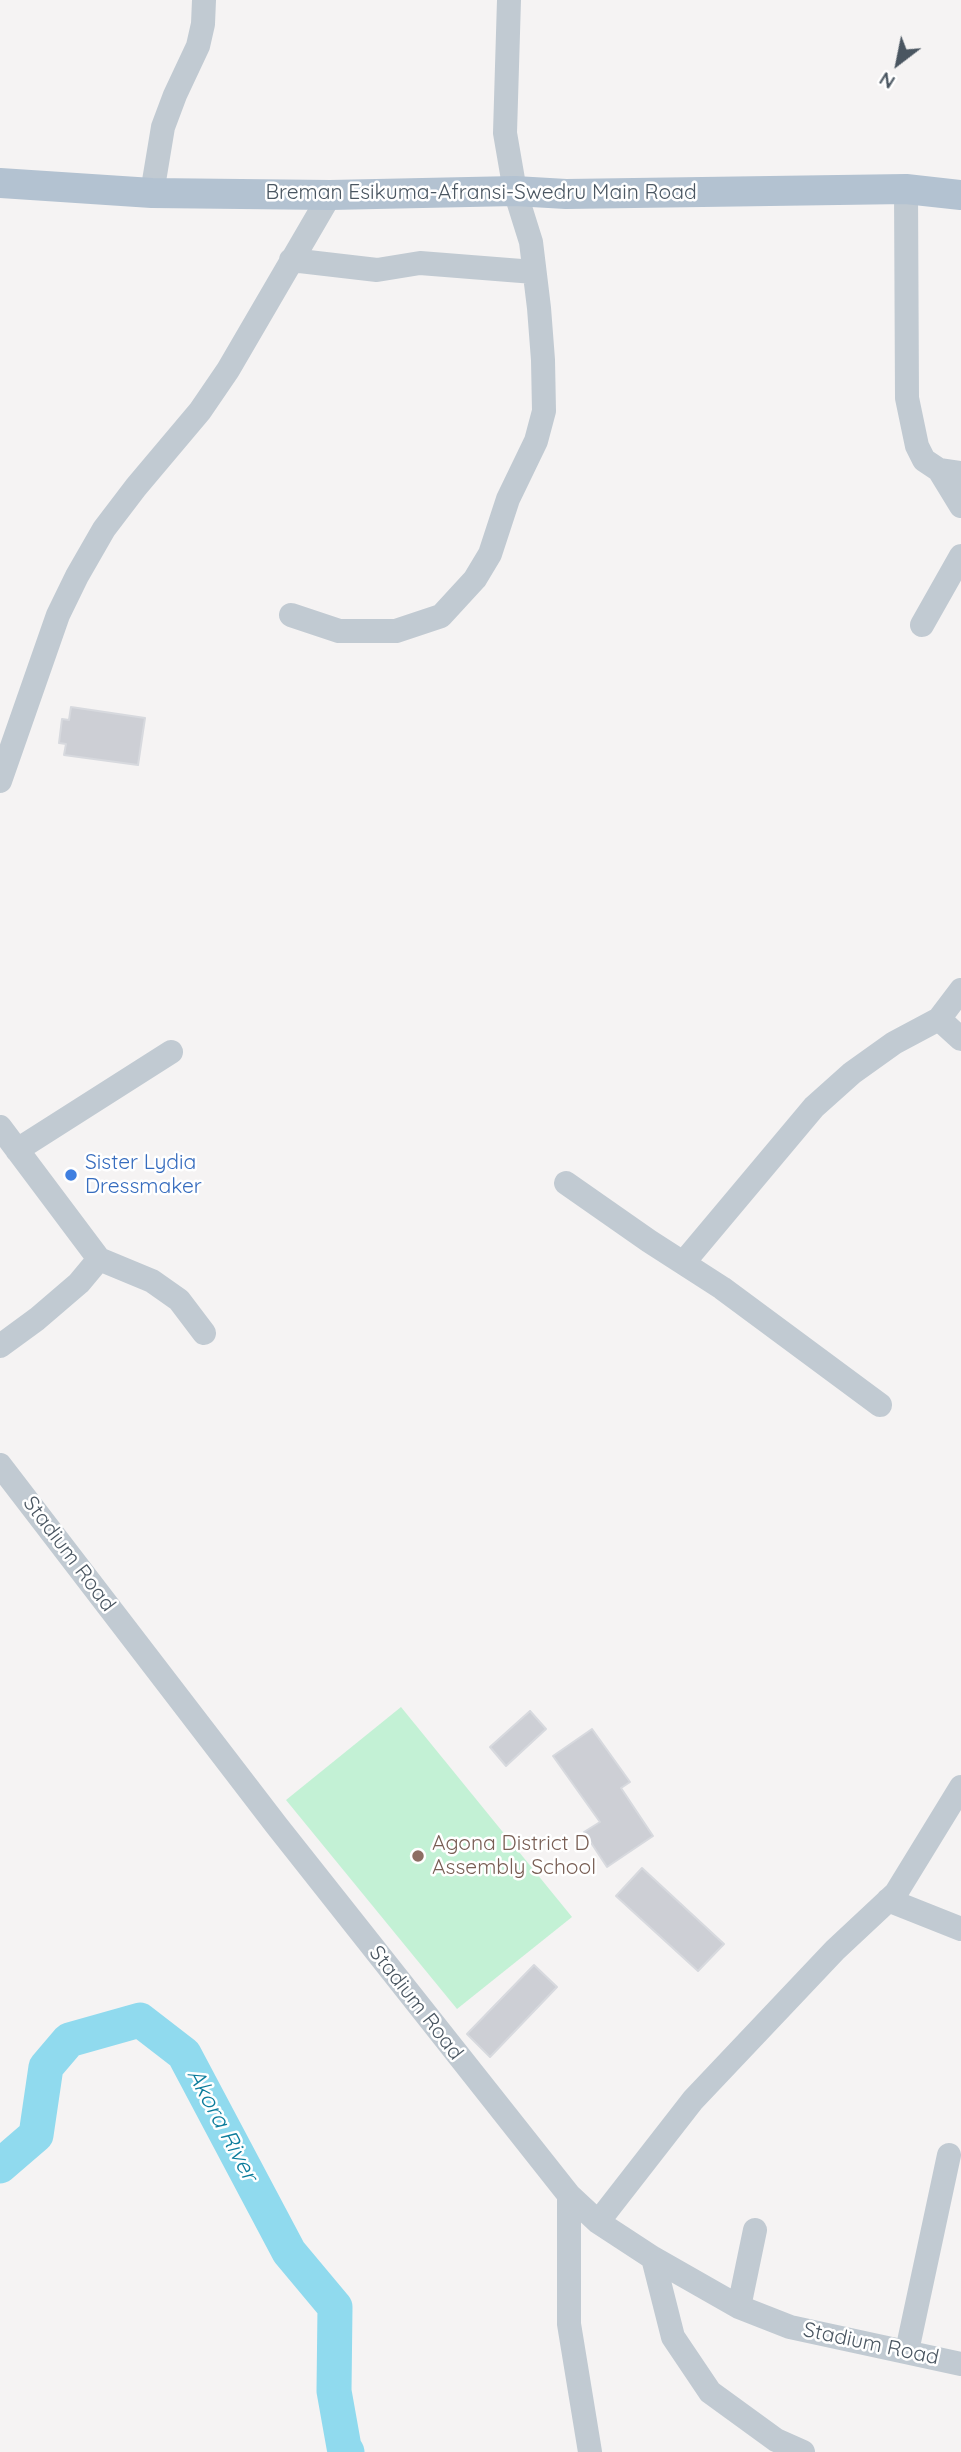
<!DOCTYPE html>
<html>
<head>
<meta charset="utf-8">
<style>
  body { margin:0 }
  #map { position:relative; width:961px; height:2452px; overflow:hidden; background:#f5f3f3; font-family:Quicksand,sans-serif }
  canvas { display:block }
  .north { position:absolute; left:863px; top:28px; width:70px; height:70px; -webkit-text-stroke:5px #fff; paint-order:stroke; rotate:212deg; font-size:19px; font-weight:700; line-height:28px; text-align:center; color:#4a5661 }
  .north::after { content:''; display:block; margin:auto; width:24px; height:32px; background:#4a5661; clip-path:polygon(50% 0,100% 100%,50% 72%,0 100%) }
</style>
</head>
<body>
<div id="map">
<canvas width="961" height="2452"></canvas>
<div class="north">N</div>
</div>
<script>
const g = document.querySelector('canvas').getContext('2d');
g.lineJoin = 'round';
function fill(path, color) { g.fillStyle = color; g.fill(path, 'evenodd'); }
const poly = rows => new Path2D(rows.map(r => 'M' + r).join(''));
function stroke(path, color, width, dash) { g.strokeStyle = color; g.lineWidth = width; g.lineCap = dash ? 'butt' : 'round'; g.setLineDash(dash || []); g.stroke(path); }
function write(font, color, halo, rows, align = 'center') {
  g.font = font + ' Quicksand,sans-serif'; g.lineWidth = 5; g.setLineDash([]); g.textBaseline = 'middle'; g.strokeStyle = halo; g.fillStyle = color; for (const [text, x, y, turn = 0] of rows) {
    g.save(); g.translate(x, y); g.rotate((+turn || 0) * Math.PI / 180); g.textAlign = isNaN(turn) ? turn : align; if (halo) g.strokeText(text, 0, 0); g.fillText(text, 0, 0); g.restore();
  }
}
const green = poly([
  [401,1707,572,1917,457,2009,286,1800]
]);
const river = poly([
  [0,2166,36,2135,46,2067,69,2040,140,2020,184,2054,289,2252,335,2307,334,2391,344,2447,347,2452]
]);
const building = poly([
  [71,707,145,718,138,765,64,755,66,744,59,743,62,719,69,720,71,707],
  [530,1711,546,1729,506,1766,490,1747,530,1711],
  [592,1729,630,1782,621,1788,653,1836,607,1867,584,1832,600,1822,553,1756,592,1729],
  [642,1868,724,1944,698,1971,616,1896,642,1868],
  [534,1965,557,1987,490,2057,467,2034,534,1965]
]);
const minor = poly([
  [906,189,907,398,917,446,924,460,939,470,961,473],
  [152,193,163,127,175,95,198,46,203,24,204,0],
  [291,260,377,270,420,263,534,272],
  [939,470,961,506],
  [291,615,339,631,396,631,441,616,475,579,490,554,508,499,536,441,544,411,543,360,539,308,531,242,515,191,505,133,509,0],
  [922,625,961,556],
  [0,781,58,615,77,576,104,529,136,487,200,411,228,370,330,195],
  [939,1019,961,1039],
  [0,1127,99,1259,79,1283,37,1319,0,1346],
  [17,1150,171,1052],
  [566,1183,649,1241,722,1288,880,1405],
  [99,1259,152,1281,179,1300,204,1333],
  [684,1262,814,1107,852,1073,894,1043,939,1019,961,990],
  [0,1465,277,1826,569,2195,598,2222,653,2258,739,2307,790,2327,961,2364],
  [888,1900,961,1929],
  [569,2195,569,2324,590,2452],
  [598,2222,693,2100,835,1950,896,1893,961,1787],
  [653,2258,673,2337,710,2392,776,2440,803,2452],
  [739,2307,755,2230],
  [907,2351,949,2155]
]);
const major = poly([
  [0,183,152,193,330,195,515,191,566,194,906,189,961,195]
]);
const markers = [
  [71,1175,7,"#3f7fe0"],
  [418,1856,7,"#8d6e63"]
];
const streetNames = [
  ["Breman Esikuma-Afransi-Swedru Main Road",481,193],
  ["Stadium Road",69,1554,53],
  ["Stadium Road",416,2003,52],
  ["Stadium Road",871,2344,12]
];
const shopNames = [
  ["Sister Lydia",85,1163],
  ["Dressmaker",85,1187]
];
const educationNames = [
  ["Agona District D",432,1844],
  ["Assembly School",432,1868]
];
const waterNames = [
  ["Akora River",222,2125,62]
];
fill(green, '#c3f1d5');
stroke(river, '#90daee', 35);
fill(building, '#cdcfd5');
stroke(building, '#d7d9de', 2);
stroke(minor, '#c1cad2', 24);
stroke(major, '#b3c2d1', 30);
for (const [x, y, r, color] of markers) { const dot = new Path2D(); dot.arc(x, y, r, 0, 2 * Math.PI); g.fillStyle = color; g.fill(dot); stroke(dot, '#fff', 2.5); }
write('21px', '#4a5661', '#fff', streetNames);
write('21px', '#366cbe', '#fff', shopNames, 'left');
write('21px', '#785e54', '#fff', educationNames, 'left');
write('italic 23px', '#0c7c9b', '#fff', waterNames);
</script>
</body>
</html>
